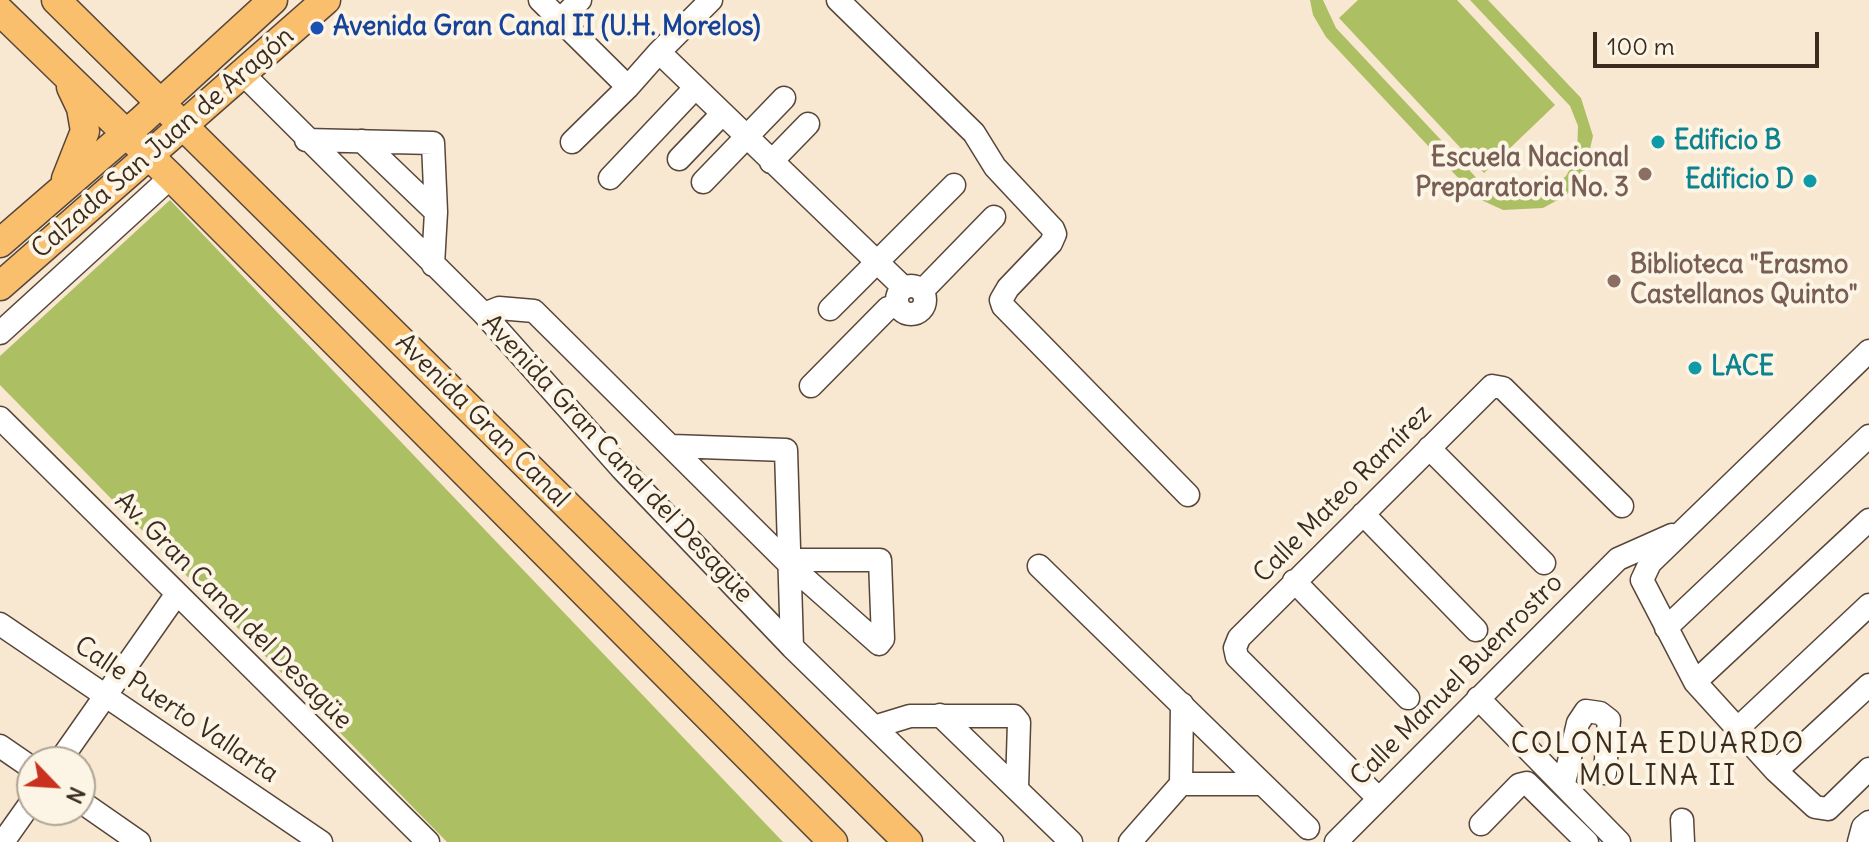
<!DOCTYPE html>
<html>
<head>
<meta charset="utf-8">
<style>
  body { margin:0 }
  #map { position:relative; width:1869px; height:842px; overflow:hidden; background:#f8e8d1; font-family:Delius,sans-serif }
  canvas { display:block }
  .north { position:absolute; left:16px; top:746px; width:80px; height:80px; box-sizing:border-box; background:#fcf5e5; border:2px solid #afa495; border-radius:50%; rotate:115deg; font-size:22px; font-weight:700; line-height:32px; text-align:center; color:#3b2a1e }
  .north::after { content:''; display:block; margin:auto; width:28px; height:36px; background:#c8321e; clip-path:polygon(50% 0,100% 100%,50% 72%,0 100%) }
  .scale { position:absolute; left:1593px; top:32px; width:226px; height:36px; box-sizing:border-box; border:4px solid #3b2a1e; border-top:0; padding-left:10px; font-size:24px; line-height:28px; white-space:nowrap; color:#3b2a1e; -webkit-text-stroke:6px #fcf5e5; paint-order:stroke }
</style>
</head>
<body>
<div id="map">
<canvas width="1869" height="842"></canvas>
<div class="north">N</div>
<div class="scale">100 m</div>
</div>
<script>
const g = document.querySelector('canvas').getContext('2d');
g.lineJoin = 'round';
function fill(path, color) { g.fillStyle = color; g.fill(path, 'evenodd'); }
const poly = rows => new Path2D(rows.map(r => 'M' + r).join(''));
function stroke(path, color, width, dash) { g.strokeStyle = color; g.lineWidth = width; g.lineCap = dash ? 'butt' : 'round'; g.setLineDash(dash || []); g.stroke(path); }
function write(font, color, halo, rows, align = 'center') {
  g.font = font + ' Delius,sans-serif'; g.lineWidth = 8; g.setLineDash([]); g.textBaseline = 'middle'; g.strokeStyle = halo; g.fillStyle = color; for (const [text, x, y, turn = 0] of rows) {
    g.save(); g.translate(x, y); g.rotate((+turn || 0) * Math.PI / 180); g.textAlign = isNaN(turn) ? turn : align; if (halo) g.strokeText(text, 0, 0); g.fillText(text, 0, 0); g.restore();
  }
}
const green = poly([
  [1310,0,1323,0,1336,28,1486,188,1506,197,1528,198,1549,191,1566,176,1577,157,1578,126,1570,106,1470,0,1488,0,1581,98,1593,136,1584,174,1567,195,1543,208,1503,210,1477,198,1326,37,1313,15],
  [1358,0,1457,0,1555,105,1484,173,1339,18],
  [170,200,783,842,447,842,0,385,0,356]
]);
const minor = poly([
  [540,0,628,87,659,52,904,288],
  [838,0,974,133,995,167,1053,229,1055,234,1051,243,1008,288,1001,300,1003,306,1188,495],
  [560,20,580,0],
  [659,52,711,0],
  [243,74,484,314,622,469,792,647,992,842],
  [306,140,433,143,436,212,433,265],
  [362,141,436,212],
  [572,142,628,87],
  [679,159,722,114],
  [771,162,808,124],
  [610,178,695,88],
  [703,182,784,98],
  '897 300a14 14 0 1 1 28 0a14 14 0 1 1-28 0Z',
  [922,291,994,217],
  [830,309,954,185],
  [484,314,499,308,534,311,792,567,879,644,883,639,880,560,792,560],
  [0,333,171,177],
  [1869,351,1650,563,1642,580,1695,682,1776,771,1815,807,1828,809,1869,769],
  [811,386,888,308,898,306],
  [0,418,428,842],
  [672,446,786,450,792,647],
  [1429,448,1544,563],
  [1363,514,1476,630],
  [1039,566,1308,828],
  [1294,581,1408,698],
  [0,624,321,842],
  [1666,628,1869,436],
  [1695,682,1869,520],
  [1478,698,1619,842],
  [940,715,1071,842],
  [874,727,910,716,1014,716,1019,722,1017,788],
  [1737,729,1869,605],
  [0,746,32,768],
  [59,762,176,595],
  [1776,771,1869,685],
  [1564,783,1578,723,1586,711,1600,713,1609,720,1605,773],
  [1181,784,1182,704],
  [1378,798,1237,657,1235,648,1239,638,1492,386,1503,388,1622,506],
  [80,801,139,842],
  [1682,820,1683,842],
  [1481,824,1519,785,1527,783,1587,842],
  [3,842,32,801],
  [1130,842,1181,784,1262,784],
  [1336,842,1618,559,1672,535],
  [1859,842,1863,827,1869,822]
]);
const major = poly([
  [56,0,908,842],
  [0,11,171,177,833,842],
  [66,179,85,131,81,108,71,87],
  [0,243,142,120,273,0],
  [0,286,326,0]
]);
const markers = [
  [317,28,8,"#1a4fb4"],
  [1658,142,8,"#0f9aa8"],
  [1645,174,8,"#8d6e63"],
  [1810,181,8,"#0f9aa8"],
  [1614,281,8,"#8d6e63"],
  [1695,368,8,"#0f9aa8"]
];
const transitNames = [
  ["Avenida Gran Canal II (U.H. Morelos)",333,28]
];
const cultureNames = [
  ["Edificio B",1674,142],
  ["Edificio D",1794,181,"right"],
  ["LACE",1711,368]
];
const streetNames = [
  ["Calzada San Juan de Aragón",163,143,-41],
  ["Avenida Gran Canal",482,421,45],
  ["Avenida Gran Canal del Desagüe",617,459,47],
  ["Calle Mateo Ramírez",1343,494,-45],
  ["Av. Gran Canal del Desagüe",233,611,45],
  ["Calle Manuel Buenrostro",1457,680,-45],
  ["Calle Puerto Vallarta",176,710,34]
];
const educationNames = [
  ["Escuela Nacional",1629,159],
  ["Preparatoria No. 3",1629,189],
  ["Biblioteca \"Erasmo",1630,266,"left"],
  ["Castellanos Quinto\"",1630,296,"left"]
];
const neighbourhoodNames = [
  ["COLONIA EDUARDO",1658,745],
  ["MOLINA II",1658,777]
];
fill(green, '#adbf63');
stroke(minor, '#574639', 25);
stroke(major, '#574639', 31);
stroke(minor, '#fff', 22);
stroke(major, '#f9bf6d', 28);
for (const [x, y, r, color] of markers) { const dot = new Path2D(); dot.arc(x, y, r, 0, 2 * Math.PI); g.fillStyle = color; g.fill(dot); stroke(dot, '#fcf5e5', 3); }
write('bold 26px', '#164399', '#fcf5e5', transitNames, 'left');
write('bold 26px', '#0d838f', '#fcf5e5', cultureNames, 'left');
write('26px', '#3b2a1e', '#fcf5e5', streetNames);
write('bold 26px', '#785e54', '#fcf5e5', educationNames, 'right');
g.letterSpacing = '2px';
write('28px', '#3b2a1e', '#fcf5e5', neighbourhoodNames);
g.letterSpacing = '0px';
</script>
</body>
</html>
